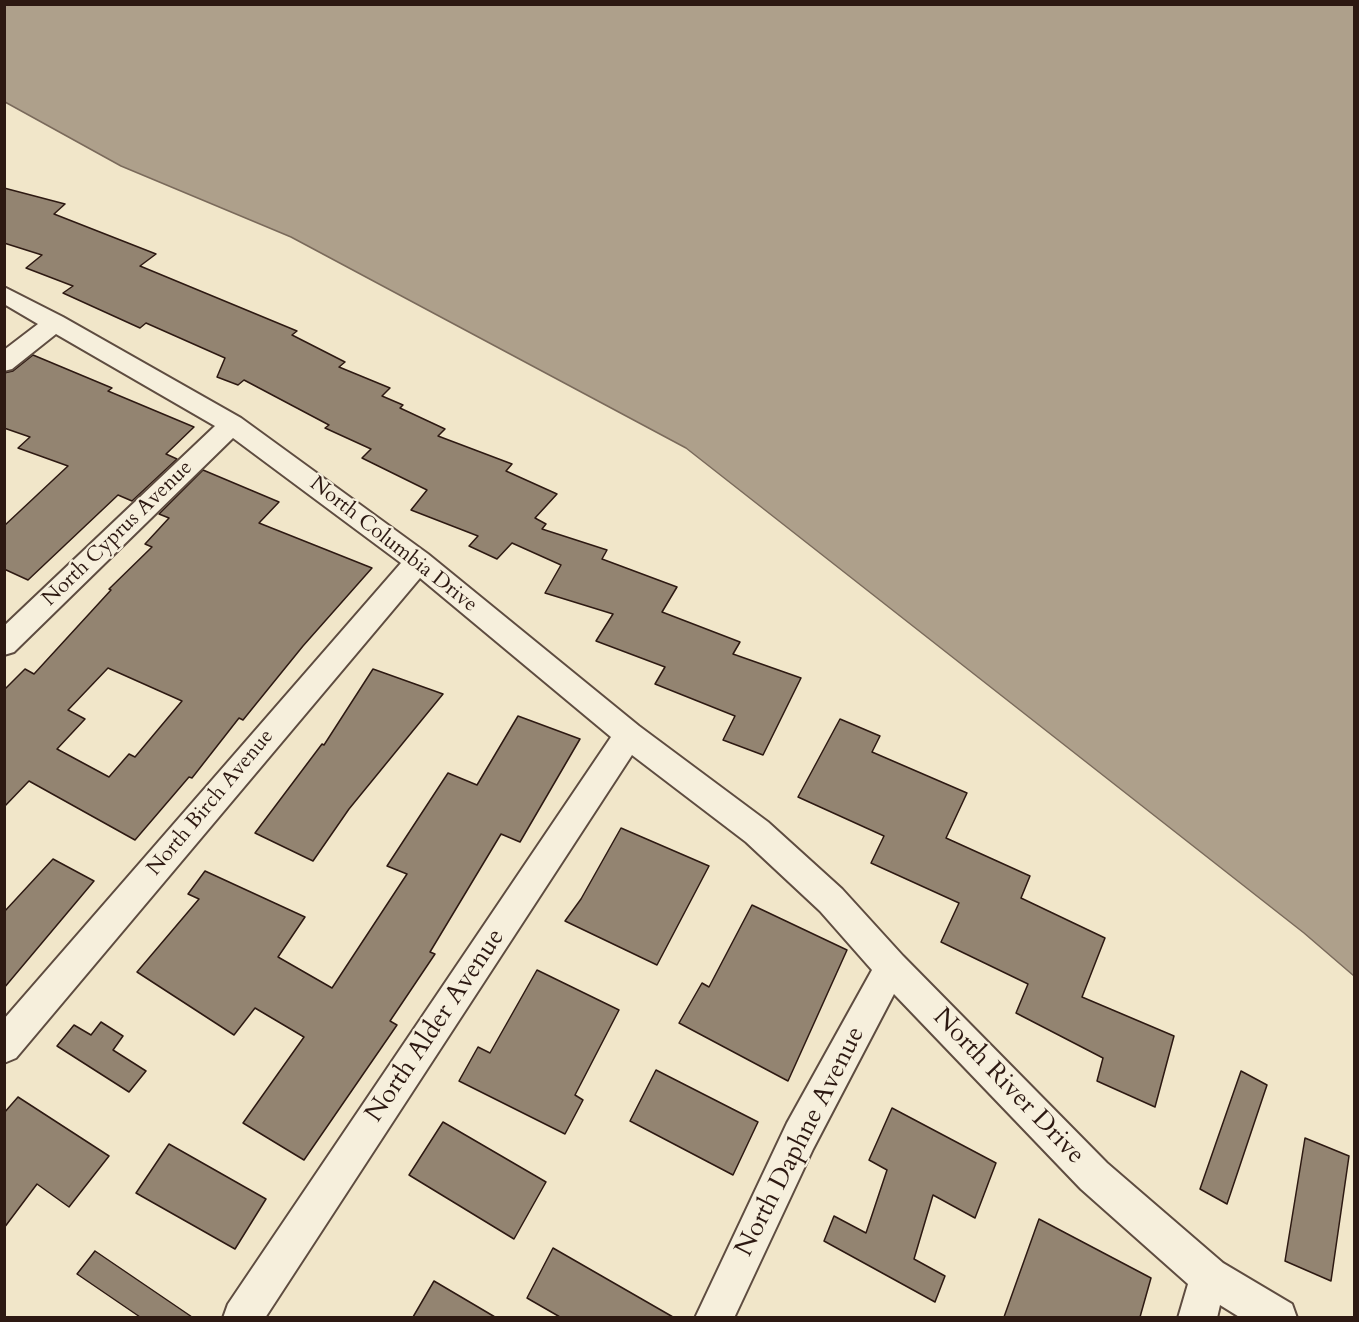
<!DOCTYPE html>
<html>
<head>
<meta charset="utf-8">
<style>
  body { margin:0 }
  #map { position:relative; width:1359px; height:1322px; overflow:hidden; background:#f1e6c9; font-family:Cardo,serif }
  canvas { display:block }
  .frame { position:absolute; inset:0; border:6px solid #2d1912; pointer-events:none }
</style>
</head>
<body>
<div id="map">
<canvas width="1359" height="1322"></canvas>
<div class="frame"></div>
</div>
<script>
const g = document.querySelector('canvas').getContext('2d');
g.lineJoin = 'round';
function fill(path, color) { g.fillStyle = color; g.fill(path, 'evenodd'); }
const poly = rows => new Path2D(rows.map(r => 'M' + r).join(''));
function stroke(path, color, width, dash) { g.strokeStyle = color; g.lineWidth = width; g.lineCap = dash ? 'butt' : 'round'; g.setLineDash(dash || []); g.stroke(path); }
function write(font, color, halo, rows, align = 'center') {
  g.font = font + ' Cardo,serif'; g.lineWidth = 4.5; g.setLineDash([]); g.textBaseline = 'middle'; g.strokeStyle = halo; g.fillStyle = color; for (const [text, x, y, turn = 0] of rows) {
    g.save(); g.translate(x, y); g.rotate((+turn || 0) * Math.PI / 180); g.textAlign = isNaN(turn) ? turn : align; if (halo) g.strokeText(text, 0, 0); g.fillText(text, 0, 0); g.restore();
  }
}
const water = poly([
  [5,4,1354,5,1354,976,1304,933,686,448,291,237,121,166,5,102,5,4]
]);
const building = poly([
  [4,188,65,204,54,214,156,254,140,266,297,331,292,335,345,362,339,367,390,388,382,396,403,405,400,408,445,429,438,436,512,464,506,471,557,494,535,518,546,524,542,529,607,550,602,559,677,587,662,612,740,642,733,654,801,678,763,755,723,740,735,716,655,684,665,667,596,641,613,614,545,593,561,565,512,543,497,559,469,546,478,536,411,510,427,490,362,458,371,449,325,428,329,425,244,380,238,385,217,377,225,358,146,323,140,328,63,293,73,286,26,268,42,255,4,243,4,188],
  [33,355,112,388,108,391,194,427,166,454,177,459,132,501,118,495,28,580,4,569,4,526,68,466,18,448,30,437,4,428,4,373,13,371,33,355],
  [203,470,279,502,259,523,372,568,303,646,243,720,239,718,192,778,189,777,135,840,29,781,4,807,4,690,25,669,34,674,111,590,109,589,152,547,145,544,169,518,159,514,203,470],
  [108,668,182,701,135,757,129,754,109,777,57,749,85,719,68,710,108,668],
  [373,669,443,694,349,809,313,861,255,833,322,744,324,745,373,669],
  [518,716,580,739,520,842,501,834,430,952,435,954,390,1021,397,1025,304,1160,243,1123,304,1037,255,1008,234,1035,137,972,199,899,188,894,205,871,305,917,278,957,332,988,407,874,387,866,448,773,477,785,518,716],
  [840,719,880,736,872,752,967,793,946,838,1030,876,1021,898,1105,938,1082,997,1174,1036,1155,1107,1097,1081,1103,1058,1016,1013,1028,984,941,942,959,903,871,863,884,836,798,797,840,719],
  [621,828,709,866,657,965,565,921,581,899,621,828],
  [53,859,94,881,4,988,4,912,53,859],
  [752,905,847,950,788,1081,679,1023,702,983,709,987,752,905],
  [537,970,619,1010,575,1095,583,1100,565,1134,459,1081,478,1047,490,1053,537,970],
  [101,1022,123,1036,113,1050,146,1071,129,1092,57,1046,74,1025,91,1035,101,1022],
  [656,1070,758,1122,733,1175,630,1121,656,1070],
  [1241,1071,1267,1085,1227,1204,1200,1189,1241,1071],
  [18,1097,109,1156,69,1207,37,1184,4,1228,4,1113,18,1097],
  [892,1108,996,1163,975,1218,933,1195,914,1259,945,1276,935,1302,824,1241,834,1216,866,1233,887,1170,869,1160,892,1108],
  [443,1122,546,1182,514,1239,409,1175,443,1122],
  [1305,1138,1349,1156,1331,1281,1285,1261,1305,1138],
  [169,1144,266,1199,235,1249,136,1193,169,1144],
  [1039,1219,1151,1278,1140,1317,1004,1317,1039,1219],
  [553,1248,673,1317,560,1317,527,1298,553,1248],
  [95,1251,192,1317,140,1317,77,1274,95,1251],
  [434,1281,495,1317,413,1317,434,1281]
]);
const minor = poly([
  [4,287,63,317,241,418,428,554,639,726,768,822,842,889,903,956,1107,1163,1223,1263,1292,1304,1297,1318,1241,1318,1220,1305,1217,1318,1178,1318,1188,1284,1081,1189,894,994,813,1149,734,1318,695,1318,787,1123,872,970,820,911,746,842,632,755,265,1318,223,1318,228,1304,611,737,420,578,16,1058,4,1063,4,1019,401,563,233,438,14,652,4,655,4,626,215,426,56,334,12,369,4,371,4,350,38,324,4,304,4,287]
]);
const streetNames = [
  ["North Cyprus Avenue",118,534,-44],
  ["North Columbia Drive",393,545,38],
  ["North Birch Avenue",211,803,-50]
];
const nearStreetnames = [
  ["North Alder Avenue",436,1026,-56],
  ["North River Drive",1008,1087,46],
  ["North Daphne Avenue",801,1142,-63]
];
fill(water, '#aea08b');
stroke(water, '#7a6a5b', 1.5);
fill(building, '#938471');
stroke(building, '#2d1912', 1.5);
stroke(minor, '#5e4c40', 4);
fill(minor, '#f6efdc');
write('21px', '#2d1912', '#f6efdc', streetNames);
write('26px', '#2d1912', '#f6efdc', nearStreetnames);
</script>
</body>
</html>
